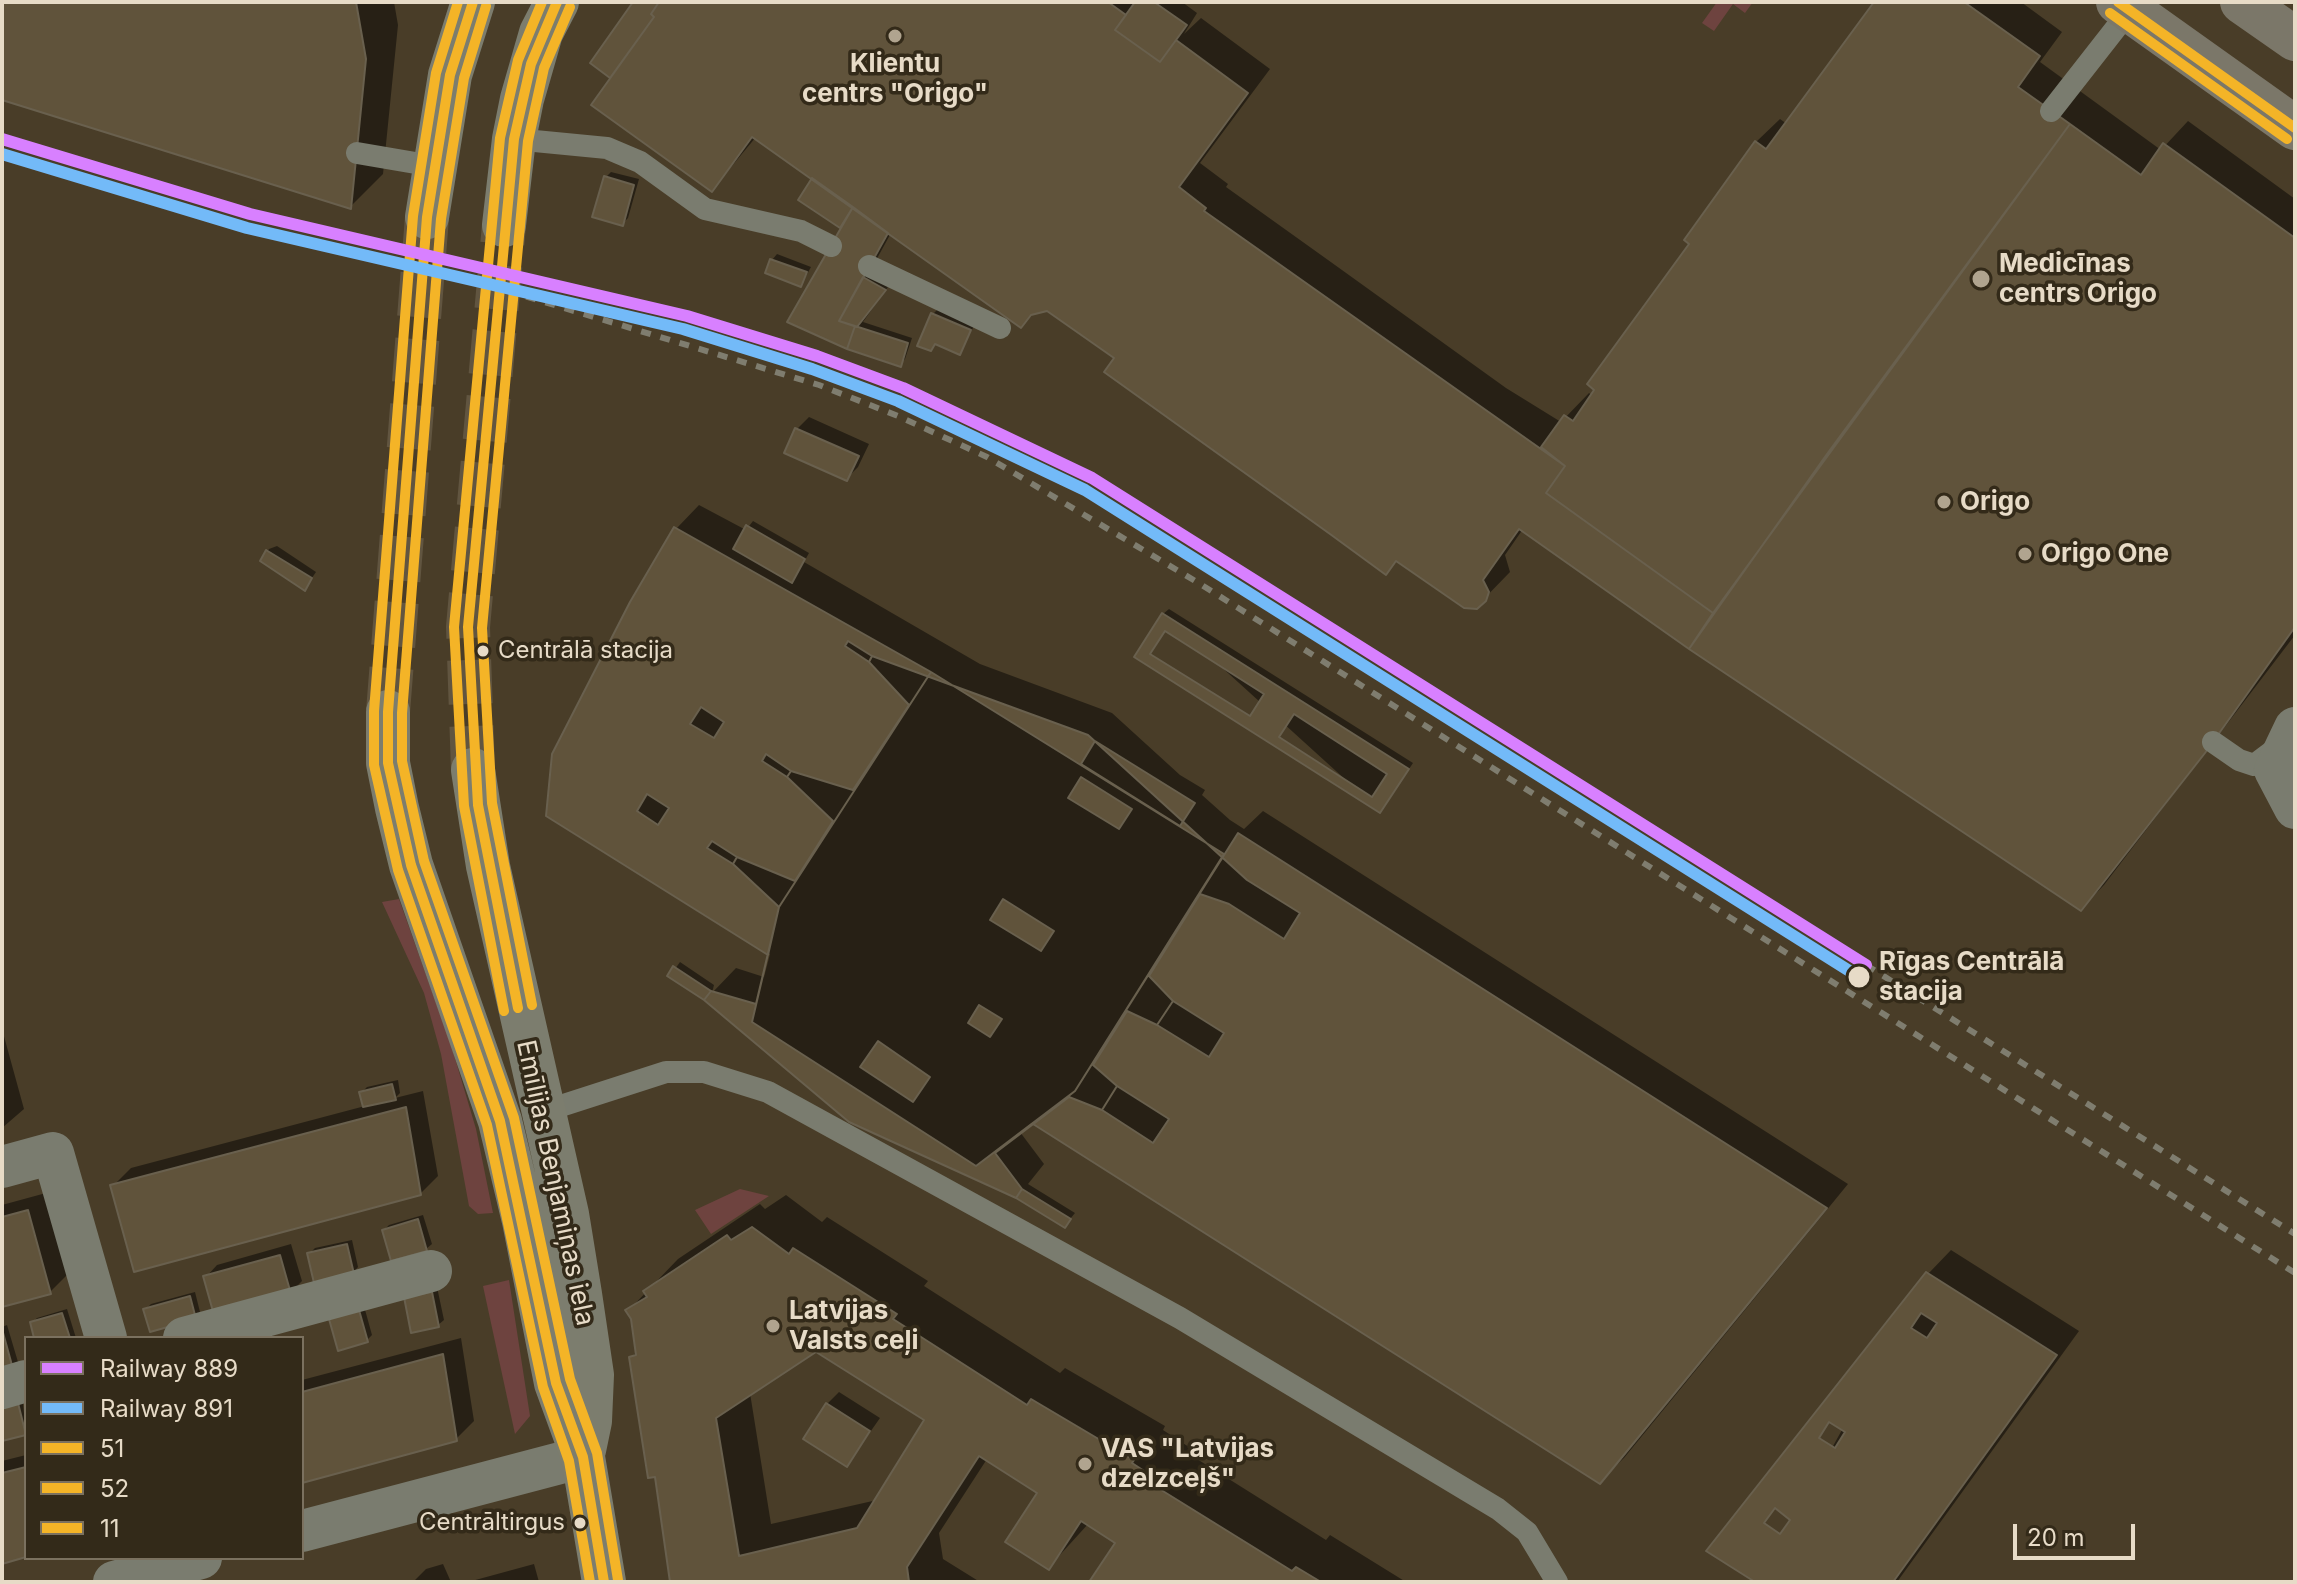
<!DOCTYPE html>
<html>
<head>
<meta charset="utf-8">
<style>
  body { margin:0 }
  #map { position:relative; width:2297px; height:1584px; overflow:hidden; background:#493d28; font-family:Inter,sans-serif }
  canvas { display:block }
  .frame { position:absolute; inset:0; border:4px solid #e7dbc7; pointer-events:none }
  .legend { position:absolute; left:24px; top:1336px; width:280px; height:224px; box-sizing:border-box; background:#332a19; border:2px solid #7b715f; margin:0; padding:10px 14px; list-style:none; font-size:24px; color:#e7dbc7 }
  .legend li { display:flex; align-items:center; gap:16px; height:40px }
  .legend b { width:40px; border:2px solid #7b715f }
  .scale { position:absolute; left:2013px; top:1524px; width:122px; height:36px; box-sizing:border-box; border:4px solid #e7dbc7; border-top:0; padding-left:10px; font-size:24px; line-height:28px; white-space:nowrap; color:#e7dbc7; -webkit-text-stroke:6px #332a19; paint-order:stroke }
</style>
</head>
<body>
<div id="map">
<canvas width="2297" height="1584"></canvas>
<div class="frame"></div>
<ul class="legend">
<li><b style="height:10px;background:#d880ff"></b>Railway 889</li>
<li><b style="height:10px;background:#73baf8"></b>Railway 891</li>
<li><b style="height:10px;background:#f4b427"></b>51</li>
<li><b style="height:10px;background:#f4b427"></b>52</li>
<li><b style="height:10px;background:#f4b427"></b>11</li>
</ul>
<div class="scale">20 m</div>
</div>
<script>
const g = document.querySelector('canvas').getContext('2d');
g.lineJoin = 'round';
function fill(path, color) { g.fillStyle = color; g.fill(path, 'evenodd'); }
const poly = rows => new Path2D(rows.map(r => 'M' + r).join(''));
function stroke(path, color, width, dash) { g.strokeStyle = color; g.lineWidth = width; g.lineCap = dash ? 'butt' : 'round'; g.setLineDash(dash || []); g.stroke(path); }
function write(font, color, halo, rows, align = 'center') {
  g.font = font + ' Inter,sans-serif'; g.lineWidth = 7; g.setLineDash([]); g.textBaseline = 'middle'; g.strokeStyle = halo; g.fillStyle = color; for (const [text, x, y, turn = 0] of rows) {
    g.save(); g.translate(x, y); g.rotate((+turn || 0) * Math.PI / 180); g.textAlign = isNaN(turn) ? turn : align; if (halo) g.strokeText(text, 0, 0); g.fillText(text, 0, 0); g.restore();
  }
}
const green = poly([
  [1717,2,1753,2,1745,13,1733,4,1714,31,1702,23],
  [399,899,451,1045,476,1129,493,1213,478,1214,469,1206,441,1054,424,993,382,902],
  [740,1189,769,1196,711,1234,695,1210],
  [509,1280,530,1416,515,1434,483,1286]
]);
const shadow = poly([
  [2,2,394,2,398,25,383,174,350,207,2,98],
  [637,2,1182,2,1197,13,1184,34,1201,18,1270,69,1200,163,1228,184,1226,187,1335,265,1506,388,1561,422,1589,393,1593,396,1756,142,1780,119,1787,124,1877,2,2021,2,2062,32,2040,62,2161,150,2188,121,2295,199,2295,635,2104,885,2081,909,1690,647,1523,529,1505,555,1510,572,1476,607,1398,560,1386,572,1117,357,1048,308,1035,312,1021,325,891,233,869,273,890,284,863,322,912,338,905,359,900,365,848,347,847,219,840,226,814,178,756,137,712,190,616,69],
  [611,172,639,179,628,218,622,224,606,177],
  [777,254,811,267,801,285,772,260],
  [938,309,975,324,960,353,937,342,931,349,933,314],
  [809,417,869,444,858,467,846,479,797,429],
  [699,505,746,530,753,521,809,553,804,562,980,664,1112,713,1180,775,1205,790,1202,795,1230,820,1244,829,1263,811,1848,1184,1624,1458,1600,1481,1033,1122,1020,1132,1044,1164,1028,1184,1075,1213,1065,1225,1017,1196,850,1120,705,999,670,976,680,962,714,985,712,993,736,968,764,977,770,954,548,815,554,755,632,603,676,529],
  [277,546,316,572,305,588,262,560,269,549],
  [1169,609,1413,763,1385,805,1380,811,1163,614],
  [2,1029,24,1109,2,1128],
  [398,1080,400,1093,395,1098,423,1091,438,1176,420,1194,113,1186,131,1168,365,1106,362,1092,367,1087],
  [46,1193,68,1274,50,1292,2,1305,2,1205],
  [786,1195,822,1222,827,1217,928,1281,924,1286,1060,1373,1065,1368,1165,1426,1163,1430,1192,1449,1189,1454,1326,1540,1330,1535,1406,1582,1092,1582,1118,1542,1089,1523,1049,1567,1039,1492,987,1459,939,1533,943,1559,980,1582,670,1582,657,1475,631,1358,637,1351,633,1318,628,1311,678,1259,760,1204,765,1209],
  [816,1349,927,1420,877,1500,771,1524,750,1393],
  [423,1215,432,1244,426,1249,384,1230,389,1225],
  [352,1240,358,1267,353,1273,309,1254,315,1248],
  [291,1244,302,1281,290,1293,206,1277,217,1265],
  [1951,1250,2079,1331,1897,1582,1758,1582,1928,1274],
  [437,1287,444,1320,438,1325,411,1292],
  [195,1292,200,1312,195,1317,146,1309,151,1304],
  [364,1306,372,1335,367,1340,331,1319],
  [67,1309,76,1338,36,1338,32,1323,37,1318],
  [7,1325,18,1362,2,1370,2,1327],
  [461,1338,474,1421,456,1439,302,1480,302,1380],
  [839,1392,880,1418,847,1465,827,1404],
  [22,1395,26,1432,2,1439],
  [26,1455,26,1555,2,1562,2,1461],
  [443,1564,451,1582,413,1582,426,1569],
  [534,1564,539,1582,468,1582]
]);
const building = poly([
  [2,2,356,2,366,59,351,209,2,100,2,2],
  [633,2,659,2,651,14,654,17,610,78,590,63,633,2],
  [659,2,1108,2,1126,15,1115,30,1160,62,1176,40,1248,93,1179,187,1206,208,1204,211,1565,466,1546,493,1713,613,1689,649,1519,529,1483,580,1489,592,1486,601,1477,609,1464,608,1396,561,1386,575,1330,534,1104,372,1114,358,1047,311,1031,315,1021,328,752,137,712,192,591,105,654,17,651,14,659,2],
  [1135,2,1154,2,1187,25,1160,62,1115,30,1135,2],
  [1874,2,1964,2,2040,56,2018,87,2070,124,1713,613,1546,493,1565,466,1541,447,1564,415,1573,421,1594,390,1587,384,1689,244,1684,240,1755,141,1766,149,1874,2],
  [2070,124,2141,175,2163,143,2295,238,2295,627,2205,753,2081,911,1689,649,1827,454,2070,124],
  [604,176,634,185,623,226,592,217,604,176],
  [812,178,853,207,840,228,798,200,812,178],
  [853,207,888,233,839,321,855,326,847,349,787,322,853,207],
  [770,259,807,272,801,287,765,273,770,259],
  [863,277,886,290,857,327,839,321,863,277],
  [931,313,971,330,960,355,935,344,931,351,917,346,931,313],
  [855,326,908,343,901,367,847,349,855,326],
  [795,428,859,456,847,481,784,453,795,428],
  [746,525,805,559,792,583,733,549,746,525],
  [674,527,931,672,779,907,768,955,546,816,552,754,630,602,674,527],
  [266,550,312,578,305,591,260,561,266,550],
  [1162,613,1409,769,1380,813,1134,657,1162,613],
  [1165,631,1264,694,1250,716,1150,654,1165,631],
  [848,641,872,656,869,662,845,646,848,641],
  [872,656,1088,735,1247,880,1300,913,1284,939,1229,904,1200,894,1149,976,1173,1001,1157,1025,1127,1011,1093,1065,1117,1086,1102,1110,1069,1097,995,1153,1022,1189,1016,1198,849,1122,704,1000,711,991,756,1004,779,907,733,864,737,857,795,881,833,821,787,777,791,771,853,790,909,705,869,662,872,656],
  [931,672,1224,854,1075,1091,976,1166,752,1022,779,907,931,672],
  [701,707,724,722,714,738,690,724,701,707],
  [1294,714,1387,774,1372,797,1279,737,1294,714],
  [1095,741,1195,803,1180,826,1081,764,1095,741],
  [766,754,791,771,787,777,762,761,766,754],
  [1081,777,1132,809,1119,829,1068,798,1081,777],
  [647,794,669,808,658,825,637,811,647,794],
  [1238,833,1827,1208,1600,1484,1033,1124,1075,1091,1238,833],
  [712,841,737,857,733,864,707,848,712,841],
  [1003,899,1054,931,1041,951,990,920,1003,899],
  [673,966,711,991,704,1000,667,976,673,966],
  [1173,1001,1224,1033,1209,1057,1157,1025,1173,1001],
  [979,1005,1002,1019,990,1037,968,1023,979,1005],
  [878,1041,930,1077,913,1102,860,1067,878,1041],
  [392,1084,396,1100,363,1107,359,1092,392,1084],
  [1117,1086,1169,1119,1153,1143,1102,1110,1117,1086],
  [406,1107,421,1195,134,1272,110,1185,406,1107],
  [1022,1189,1071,1219,1065,1228,1016,1198,1022,1189],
  [28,1210,51,1294,2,1307,2,1217,28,1210],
  [418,1219,427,1251,391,1261,382,1230,418,1219],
  [752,1227,789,1254,793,1248,897,1314,893,1319,1027,1405,1031,1399,1134,1460,1132,1463,1161,1482,1158,1488,1292,1571,1296,1567,1321,1582,1089,1582,1115,1543,1081,1521,1049,1570,1005,1542,1037,1493,979,1456,907,1567,909,1582,670,1582,655,1477,648,1478,629,1357,636,1355,631,1319,625,1310,647,1297,643,1291,727,1235,731,1240,752,1227],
  [816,1352,924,1420,857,1528,739,1556,716,1418,816,1352],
  [347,1244,354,1274,314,1283,307,1253,347,1244],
  [280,1255,291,1294,214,1315,203,1276,280,1255],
  [1926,1272,2057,1355,1893,1582,1755,1582,1706,1551,1926,1272],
  [432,1292,439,1327,411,1333,404,1297,432,1292],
  [190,1296,196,1319,150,1332,143,1309,190,1296],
  [359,1310,368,1342,338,1351,329,1319,359,1310],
  [62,1313,70,1338,34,1338,30,1322,62,1313],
  [1921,1313,1937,1323,1927,1338,1911,1328,1921,1313],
  [2,1329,13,1369,2,1372,2,1329],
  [443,1354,457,1441,302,1483,302,1392,443,1354],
  [17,1399,26,1435,2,1441,2,1403,17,1399],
  [826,1403,870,1431,847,1467,803,1439,826,1403],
  [1829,1422,1845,1432,1835,1448,1819,1438,1829,1422],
  [26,1467,26,1557,2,1564,2,1473,26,1467],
  [1775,1508,1790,1520,1780,1534,1764,1523,1775,1508]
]);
const secondaryTunnel = poly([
  [388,712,427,217],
  [473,770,468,627,504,225]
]);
const lane = poly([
  [2051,111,2130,10],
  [514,139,607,148,640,162,705,209,801,231,831,246],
  [357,153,433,166],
  [869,266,1000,328],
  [2213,742,2239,760,2254,765,2278,747],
  [542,1112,666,1072,704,1072,768,1092,1180,1318,1498,1509,1527,1532,1557,1582]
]);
const street = poly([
  [2295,728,2275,770,2295,808],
  [2,1167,53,1153,106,1338],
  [184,1338,431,1271],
  [2,1388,26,1381],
  [302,1531,583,1457],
  [114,1582,201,1558]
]);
const secondary = poly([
  [427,217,450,75,473,2],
  [504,225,514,139,522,99,541,33,557,2],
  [388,712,388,763,397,808,411,865,500,1121,524,1221,556,1383,583,1457,604,1582],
  [473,770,488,866,567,1214,580,1294,592,1375,590,1421,584,1450]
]);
const highway = poly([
  [2118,2,2295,128],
  [2242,2,2295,39]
]);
const rail = poly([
  [488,285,819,385,898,416,987,457,1197,582,2295,1273],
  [1866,965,2295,1234]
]);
const bus1 = poly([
  [473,2,450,75,427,217,388,712,388,763,411,865,500,1121,556,1383,583,1457,604,1582],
  [2118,2,2295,128],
  [518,1008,478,805,468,627,514,139,531,64,557,2]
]);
const bus2 = poly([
  [458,2,436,73,413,216,374,711,374,765,398,870,487,1125,543,1387,569,1461,590,1582],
  [2110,13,2287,139],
  [532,1005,492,803,482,628,528,141,544,68,570,7]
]);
const bus3 = poly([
  [486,6,464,78,441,219,402,713,402,761,424,861,514,1118,570,1379,597,1453,618,1580],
  [504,1011,464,806,454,627,500,138,518,60,542,2]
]);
const rail1 = poly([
  [2,139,250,214,687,316,817,356,903,388,1092,478,1866,965]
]);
const rail2 = poly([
  [2,154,247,228,683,329,812,369,898,401,1085,490,1859,977]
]);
const markers = [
  [895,36,8,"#b0a48f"],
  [1981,279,10,"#b0a48f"],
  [1944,502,8,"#b0a48f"],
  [2025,554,8,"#b0a48f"],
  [483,651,7,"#e7dbc7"],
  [1859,977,12,"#e7dbc7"],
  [773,1326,8,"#b0a48f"],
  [1085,1464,8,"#b0a48f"],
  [580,1523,7,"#e7dbc7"]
];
const busNames = [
  ["Centrālā stacija",498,651],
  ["Centrāltirgus",565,1523,"right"]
];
const poiNames = [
  ["Klientu",895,64,"center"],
  ["centrs \"Origo\"",895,94,"center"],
  ["Medicīnas",1999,264],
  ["centrs Origo",1999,294],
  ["Origo",1960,502],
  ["Origo One",2041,554],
  ["Latvijas",789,1311],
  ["Valsts ceļi",789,1341],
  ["VAS \"Latvijas",1101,1449],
  ["dzelzceļš\"",1101,1479]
];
const stopNames = [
  ["Rīgas Centrālā",1879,962],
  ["stacija",1879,992]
];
const streetNames = [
  ["Emīlijas Benjamiņas iela",555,1183,78]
];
fill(green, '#6e433f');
fill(shadow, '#0007');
fill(building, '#60533b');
stroke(building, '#69604e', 2);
stroke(secondaryTunnel, '#615540', 44, [44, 22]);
stroke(lane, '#7a7c6f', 22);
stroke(street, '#7a7c6f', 42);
stroke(secondary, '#7c7d6e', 44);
stroke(highway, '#7b7769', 44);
stroke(rail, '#7f7d6f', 6, [10, 10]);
stroke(bus1, '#f4b427', 10);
stroke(bus2, '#f4b427', 10);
stroke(bus3, '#f4b427', 10);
stroke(rail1, '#d880ff', 12);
stroke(rail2, '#73baf8', 12);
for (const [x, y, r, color] of markers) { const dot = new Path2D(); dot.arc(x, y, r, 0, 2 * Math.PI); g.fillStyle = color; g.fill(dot); stroke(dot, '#332a19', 3); }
write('24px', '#e7dbc7', '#332a19', busNames, 'left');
write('bold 26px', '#e7dbc7', '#332a19', poiNames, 'left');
write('bold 26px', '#e7dbc7', '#332a19', stopNames, 'left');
write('26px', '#e7dbc7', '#332a19', streetNames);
</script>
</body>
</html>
